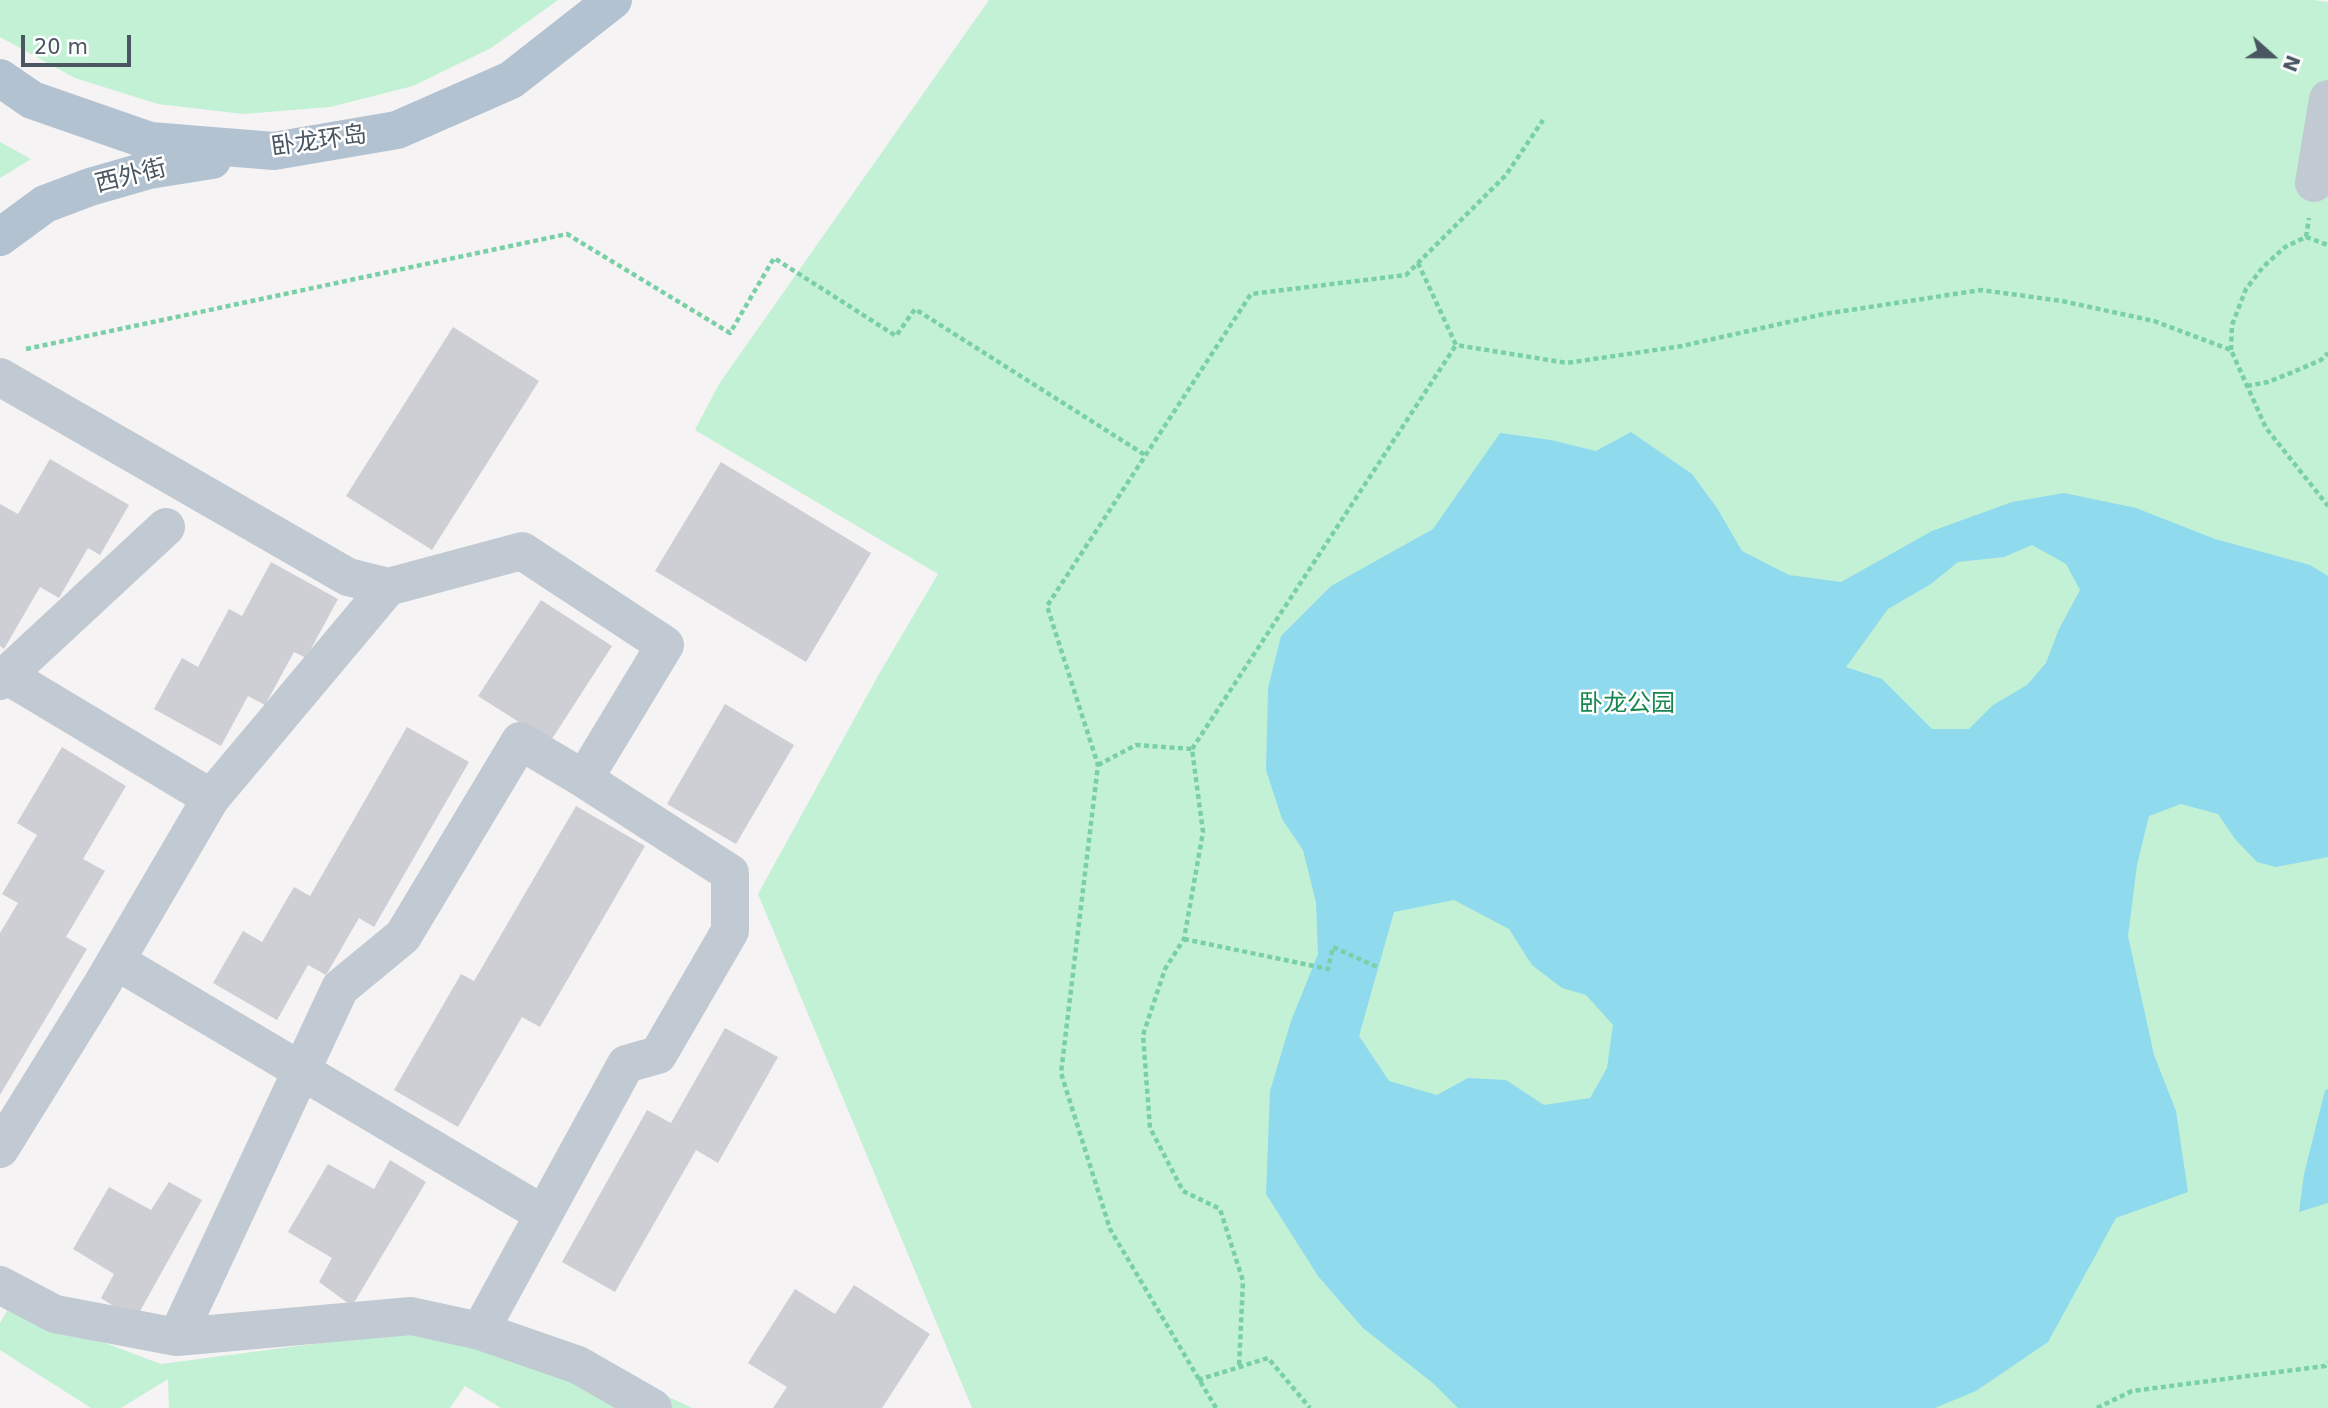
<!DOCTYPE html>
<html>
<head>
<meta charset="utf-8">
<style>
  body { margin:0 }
  #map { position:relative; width:2328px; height:1408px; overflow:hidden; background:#f5f3f3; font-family:"DejaVu Sans",sans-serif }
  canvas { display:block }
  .north { position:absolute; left:2237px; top:21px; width:70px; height:70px; -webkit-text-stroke:5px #fff; paint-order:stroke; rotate:111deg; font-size:19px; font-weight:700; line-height:28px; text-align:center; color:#4a5661 }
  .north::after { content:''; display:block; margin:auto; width:24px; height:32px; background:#4a5661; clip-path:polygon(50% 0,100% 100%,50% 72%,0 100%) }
  .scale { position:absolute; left:21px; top:35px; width:110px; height:32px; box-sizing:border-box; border:4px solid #4a5661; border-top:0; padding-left:9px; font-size:21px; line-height:24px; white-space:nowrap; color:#4a5661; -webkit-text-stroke:5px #fff; paint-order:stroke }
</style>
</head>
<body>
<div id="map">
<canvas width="2328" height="1408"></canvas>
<div class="north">N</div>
<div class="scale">20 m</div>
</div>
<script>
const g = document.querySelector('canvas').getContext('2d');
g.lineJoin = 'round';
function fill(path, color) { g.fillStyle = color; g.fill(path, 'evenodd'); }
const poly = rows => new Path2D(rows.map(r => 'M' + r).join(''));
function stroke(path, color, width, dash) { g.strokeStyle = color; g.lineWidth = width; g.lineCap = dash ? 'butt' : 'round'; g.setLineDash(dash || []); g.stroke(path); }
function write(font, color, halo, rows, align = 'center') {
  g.font = font + ' "DejaVu Sans","Noto Sans SC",sans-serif'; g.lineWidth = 5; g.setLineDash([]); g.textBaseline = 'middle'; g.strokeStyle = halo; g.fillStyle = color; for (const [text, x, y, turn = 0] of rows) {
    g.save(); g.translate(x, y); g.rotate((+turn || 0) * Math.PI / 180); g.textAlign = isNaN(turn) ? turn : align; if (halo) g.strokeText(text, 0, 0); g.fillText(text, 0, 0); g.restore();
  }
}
const green = poly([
  [0,0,558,0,491,48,413,86,330,107,243,114,158,104,75,78,0,37],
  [989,0,2313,0,2328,2,2328,1408,972,1408,758,894,879,674,938,574,695,430,719,384],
  [0,142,31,159,0,178],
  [9,1307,161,1364,404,1332,622,1375,692,1408,501,1408,465,1386,450,1408,169,1408,168,1379,121,1408,91,1408,0,1350,0,1323]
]);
const water = poly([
  [1631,432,1692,474,1717,508,1742,551,1789,575,1841,582,1932,531,2012,502,2064,493,2136,508,2215,539,2310,565,2328,576,2328,857,2276,867,2257,862,2235,839,2218,814,2181,804,2149,816,2137,865,2128,936,2154,1055,2176,1111,2188,1192,2116,1218,2048,1342,1976,1391,1935,1408,1458,1408,1434,1384,1363,1328,1318,1276,1266,1194,1270,1091,1291,1021,1318,954,1316,902,1303,850,1282,819,1266,770,1268,688,1281,636,1331,586,1433,529,1500,433,1551,440,1596,451],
  [2032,545,2066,564,2080,590,2059,629,2046,663,2027,685,1993,705,1969,729,1932,729,1882,679,1846,667,1888,609,1931,584,1958,562,2004,557],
  [1454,900,1509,929,1532,965,1562,988,1586,995,1613,1025,1607,1068,1590,1098,1544,1105,1506,1080,1468,1078,1437,1095,1389,1081,1359,1036,1394,912],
  [2328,1089,2328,1203,2299,1212,2304,1174,2325,1090]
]);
const building = poly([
  [453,327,539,381,432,550,346,496],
  [50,459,129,505,100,555,88,548,59,598,40,587,4,649,0,646,0,504,18,514],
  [721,462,871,553,806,662,655,571],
  [271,562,338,599,306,658,294,652,265,705,248,696,221,746,154,709,182,658,198,667,229,609,242,616],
  [541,600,612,646,550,742,478,696],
  [725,704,794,745,736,844,667,804],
  [407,727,469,762,374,927,359,918,326,975,308,965,277,1020,213,983,243,931,262,942,294,887,310,896],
  [62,747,126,786,83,859,105,871,66,937,87,949,0,1095,0,933,18,903,2,894,37,835,17,823],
  [576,806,645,846,540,1027,522,1017,458,1127,394,1090,461,974,474,981],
  [725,1028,778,1057,718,1163,696,1150,615,1292,562,1262,647,1110,671,1123],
  [390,1160,426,1182,352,1306,319,1282,332,1258,288,1232,328,1164,374,1189],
  [169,1182,202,1200,135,1320,101,1298,114,1274,73,1249,109,1187,151,1210],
  [854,1285,930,1334,882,1408,773,1408,787,1387,748,1363,795,1289,835,1314]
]);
const path = poly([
  [2306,237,2328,245],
  [1418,263,1456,345,1567,363,1682,346,1824,314,1981,290,2062,301,2154,321,2231,350,2266,428,2328,506],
  [26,349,567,234,730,333,774,258,896,336,915,309,1145,455],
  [2231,350,2232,325,2246,289,2263,267,2285,247,2306,237,2309,218],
  [2247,386,2268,382,2293,372,2321,360,2328,353],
  [1192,749,1456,345],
  [1098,765,1136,745,1192,749,1203,832,1184,939,1165,969,1143,1035,1150,1128,1183,1191,1220,1209,1243,1281,1239,1367],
  [1184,939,1328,969,1333,947,1377,967],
  [1198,1380,1268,1358,1310,1408],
  [1216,1408,1110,1229,1061,1073,1098,765,1047,606,1251,294,1406,275,1506,175,1543,120],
  [2097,1408,2132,1391,2325,1366,2328,1362]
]);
const minor = poly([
  [2314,183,2328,99],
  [0,377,348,577,388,587,522,551,665,645,584,779,730,873,730,931,658,1055,626,1064,480,1331],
  [6,675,211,798],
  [0,681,166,527],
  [116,961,543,1214],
  [0,1149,101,986,211,798,388,587],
  [0,1285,55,1314,177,1337,411,1316,480,1331,578,1365,653,1408],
  [177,1337,340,988,403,936,520,741,584,779]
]);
const major = poly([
  [0,78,32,100,150,141,274,151,397,130,511,80,613,0],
  [0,237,45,204,90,187,149,170,212,160]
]);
const streetNames = [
  ["卧龙环岛",319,142,-8],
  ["西外街",131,177,-14]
];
const parkNames = [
  ["卧龙公园",1627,705]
];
fill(green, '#c3f1d5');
fill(water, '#90daee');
fill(building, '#cdcfd5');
stroke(path, '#7ad0a6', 4.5, [5, 3.5]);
stroke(minor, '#c1cad2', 38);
stroke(major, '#b3c2d1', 38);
write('24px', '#4a5661', '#fff', streetNames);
write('24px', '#17864f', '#fff', parkNames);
</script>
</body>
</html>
